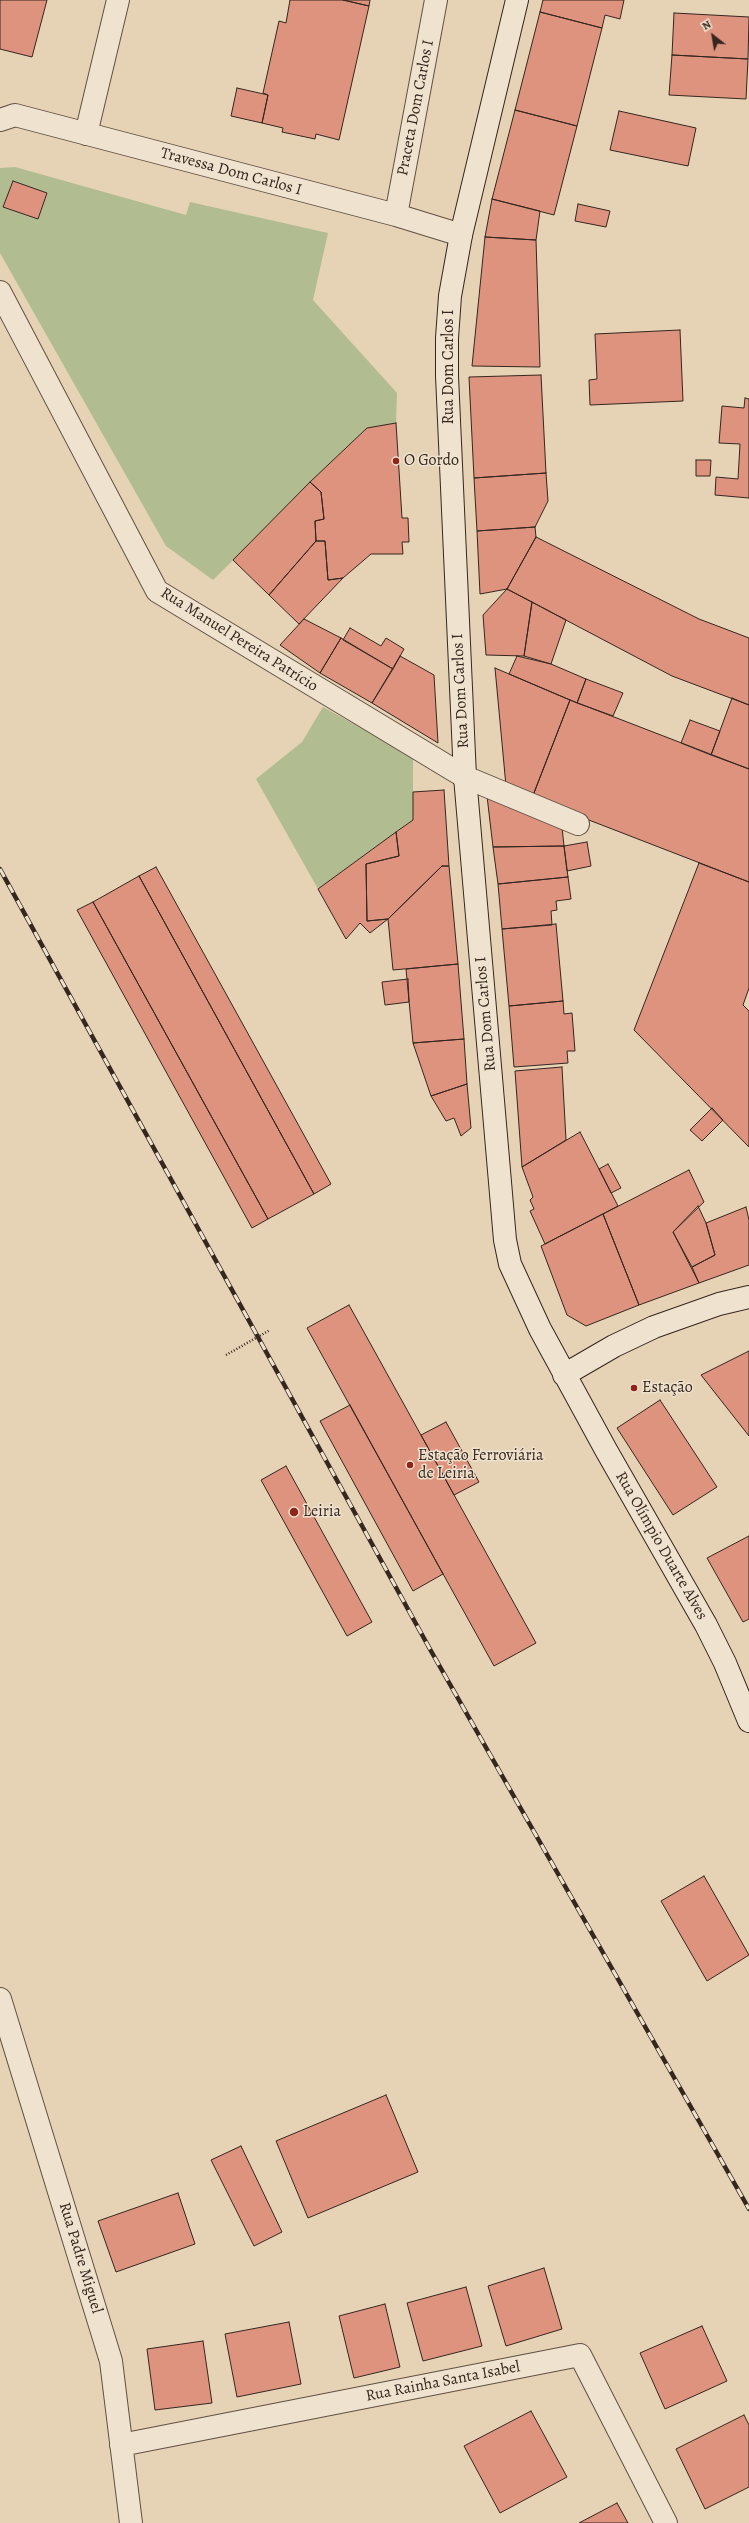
<!DOCTYPE html>
<html>
<head>
<meta charset="utf-8">
<style>
  body { margin:0 }
  #map { position:relative; width:749px; height:2523px; overflow:hidden; background:#e6d2b4; font-family:Alegreya,serif }
  canvas { display:block }
  .north { position:absolute; left:693px; top:16px; width:40px; height:40px; -webkit-text-stroke:3px #efe2ce; paint-order:stroke; rotate:329deg; font-size:11px; font-weight:700; line-height:16px; text-align:center; color:#35261f }
  .north::after { content:''; display:block; margin:auto; width:14px; height:18px; background:#35261f; clip-path:polygon(50% 0,100% 100%,50% 72%,0 100%) }
</style>
</head>
<body>
<div id="map">
<canvas width="749" height="2523"></canvas>
<div class="north">N</div>
</div>
<script>
const g = document.querySelector('canvas').getContext('2d');
g.lineJoin = 'round';
function fill(path, color) { g.fillStyle = color; g.fill(path, 'evenodd'); }
const poly = rows => new Path2D(rows.map(r => 'M' + r).join(''));
function stroke(path, color, width, dash) { g.strokeStyle = color; g.lineWidth = width; g.lineCap = dash ? 'butt' : 'round'; g.setLineDash(dash || []); g.stroke(path); }
function write(font, color, halo, rows, align = 'center') {
  g.font = font + ' Alegreya,serif'; g.lineWidth = 3; g.setLineDash([]); g.textBaseline = 'middle'; g.strokeStyle = halo; g.fillStyle = color; for (const [text, x, y, turn = 0] of rows) {
    g.save(); g.translate(x, y); g.rotate((+turn || 0) * Math.PI / 180); g.textAlign = isNaN(turn) ? turn : align; if (halo) g.strokeText(text, 0, 0); g.fillText(text, 0, 0); g.restore();
  }
}
const green = poly([
  [15,167,186,215,190,202,328,233,313,300,397,393,396,423,367,428,213,580,166,546,0,253,0,168],
  [323,707,413,757,413,820,318,889,256,779,302,742]
]);
const building = poly([
  [0,0,47,0,32,57,0,49,0,0],
  [290,0,343,0,369,6,339,140,316,134,315,139,282,132,283,128,262,123,268,95,263,93,279,21,286,23,290,0],
  [343,0,370,0,369,6,343,0],
  [543,0,624,0,620,19,605,15,602,28,540,12,543,0],
  [540,12,602,28,577,126,515,110,540,12],
  [674,13,749,17,748,59,672,55,674,13],
  [672,55,748,59,746,99,669,95,672,55],
  [237,88,268,95,262,123,231,116,237,88],
  [515,110,577,126,554,215,492,199,515,110],
  [619,111,696,128,688,166,610,150,619,111],
  [13,181,47,193,38,219,3,207,13,181],
  [492,199,540,211,536,240,485,237,492,199],
  [578,204,610,211,606,227,575,221,578,204],
  [485,237,536,240,540,367,472,366,485,237],
  [680,330,683,401,590,405,589,380,597,379,595,334,680,330],
  [541,375,546,473,474,478,469,377,541,375],
  [745,398,749,399,749,498,715,495,716,477,738,479,740,444,719,443,722,406,744,408,745,398],
  [396,423,402,518,408,518,409,542,402,542,403,554,371,554,343,578,328,580,325,541,316,541,315,521,324,519,321,492,310,482,367,428,396,423],
  [696,460,711,460,710,476,696,476,696,460],
  [546,473,548,501,535,527,477,531,474,478,546,473],
  [310,482,321,492,324,519,315,521,316,541,269,595,233,560,310,482],
  [535,527,536,537,507,589,480,594,477,531,535,527],
  [536,537,699,619,749,638,749,705,672,676,507,589,536,537],
  [316,541,325,541,328,580,343,578,299,624,269,595,316,541],
  [507,589,532,602,524,656,486,655,483,615,507,589],
  [532,602,566,620,551,664,524,656,532,602],
  [304,619,341,638,320,673,280,645,304,619],
  [350,628,381,646,386,638,404,649,393,669,343,640,350,628],
  [341,638,393,669,372,703,320,673,341,638],
  [400,656,434,675,438,743,372,703,400,656],
  [517,656,551,664,586,679,577,703,509,674,517,656],
  [495,668,570,700,532,798,506,786,495,668],
  [586,679,623,693,613,716,577,703,586,679],
  [732,698,749,705,749,769,711,755,732,698],
  [570,700,749,769,749,882,532,798,570,700],
  [690,720,720,731,711,755,681,743,690,720],
  [444,790,449,866,442,866,388,919,367,921,366,864,399,856,396,832,413,820,413,792,444,790],
  [487,796,562,827,564,846,493,847,487,796],
  [396,832,399,856,366,864,367,921,388,919,370,933,360,923,346,939,318,889,396,832],
  [587,842,591,866,567,871,564,846,587,842],
  [564,846,568,877,498,884,493,847,564,846],
  [699,863,749,882,749,988,743,1005,749,1011,749,1147,634,1030,699,863],
  [442,866,449,866,458,964,393,970,388,919,442,866],
  [156,867,331,1184,314,1194,139,876,156,867],
  [139,876,314,1194,268,1219,93,902,139,876],
  [568,877,571,899,556,901,557,910,551,911,552,925,502,929,498,884,568,877],
  [93,902,268,1219,252,1228,77,910,93,902],
  [556,924,563,1001,509,1006,502,929,556,924],
  [458,964,464,1039,413,1043,406,969,458,964],
  [408,979,409,1002,385,1005,382,982,408,979],
  [563,1001,564,1014,572,1013,575,1051,567,1051,568,1063,514,1067,509,1006,563,1001],
  [464,1039,467,1084,431,1096,413,1043,464,1039],
  [562,1067,566,1140,522,1167,515,1071,562,1067],
  [467,1084,471,1128,461,1136,454,1118,446,1121,431,1096,467,1084],
  [712,1108,723,1120,702,1141,690,1130,712,1108],
  [580,1132,618,1206,545,1244,530,1211,534,1209,530,1200,533,1197,522,1167,580,1132],
  [608,1164,621,1188,611,1193,599,1169,608,1164],
  [689,1170,704,1202,673,1232,699,1283,639,1305,603,1214,689,1170],
  [698,1206,706,1223,715,1255,692,1267,673,1232,698,1206],
  [746,1207,749,1220,749,1265,699,1283,692,1267,715,1255,706,1223,746,1207],
  [603,1214,639,1305,586,1326,567,1315,541,1246,603,1214],
  [349,1305,536,1643,494,1666,307,1328,349,1305],
  [749,1351,749,1436,701,1375,749,1351],
  [660,1400,717,1487,673,1515,617,1428,660,1400],
  [350,1405,443,1574,413,1591,320,1421,350,1405],
  [446,1422,479,1482,454,1495,421,1435,446,1422],
  [286,1466,372,1622,347,1636,261,1480,286,1466],
  [749,1536,749,1619,743,1622,707,1558,749,1536],
  [704,1876,749,1955,707,1981,661,1901,704,1876],
  [386,2095,418,2172,308,2218,276,2141,386,2095],
  [241,2146,282,2232,254,2246,211,2160,241,2146],
  [178,2193,195,2244,116,2272,98,2221,178,2193],
  [544,2268,562,2329,506,2346,488,2286,544,2268],
  [466,2287,482,2346,423,2361,407,2303,466,2287],
  [385,2304,400,2367,354,2378,339,2316,385,2304],
  [289,2322,301,2384,237,2397,225,2334,289,2322],
  [702,2326,727,2381,665,2409,640,2353,702,2326],
  [203,2341,212,2403,155,2410,147,2349,203,2341],
  [531,2411,567,2477,500,2513,464,2446,531,2411],
  [744,2415,749,2425,749,2487,705,2509,676,2449,744,2415],
  [617,2503,628,2523,579,2523,617,2503]
]);
const path = poly([
  [226,1355,270,1330]
]);
const service = poly([
  [465,777,578,824]
]);
const minor = poly([
  [0,120,15,115,396,215,461,235],
  [86,134,118,0],
  [396,215,436,0],
  [0,292,157,591,465,777],
  [0,1999,111,2361,131,2523],
  [121,2445,580,2355,666,2523]
]);
const secondary = poly([
  [517,0,461,235,450,296,447,338,447,376,465,777,505,1240,510,1264,540,1329,606,1450,706,1625,725,1663,749,1721],
  [564,1375,614,1346,654,1327,719,1304,749,1297]
]);
const rail = poly([
  [0,869,431,1651,749,2209]
]);
const markers = [
  [396,461,4,"#8f2418"],
  [634,1388,4,"#8f2418"],
  [410,1465,4,"#8f2418"],
  [294,1512,5,"#8f2418"]
];
const streetNames = [
  ["Praceta Dom Carlos I",416,108,-79],
  ["Travessa Dom Carlos I",231,172,15],
  ["Rua Dom Carlos I",449,367,-90],
  ["Rua Manuel Pereira Patrício",239,640,32],
  ["Rua Dom Carlos I",461,691,-93],
  ["Rua Dom Carlos I",486,1014,-95],
  ["Rua Olímpio Duarte Alves",661,1546,60],
  ["Rua Padre Miguel",80,2258,73],
  ["Rua Rainha Santa Isabel",443,2382,-11]
];
const poiNames = [
  ["O Gordo",404,461],
  ["Estação",642,1388],
  ["Estação Ferroviária",418,1456],
  ["de Leiria",418,1474],
  ["Leiria",303,1512]
];
fill(green, '#b1bd90');
fill(building, '#de937f');
stroke(building, '#35261f', 1);
stroke(service, '#615144', 24);
stroke(minor, '#615144', 24);
stroke(secondary, '#35261f', 24);
stroke(path, '#35261f', 2.5, [1, 2]);
stroke(service, '#efe2ce', 22);
stroke(minor, '#efe2ce', 22);
stroke(secondary, '#efe2ce', 22);
stroke(rail, '#35261f', 4.5);
stroke(rail, '#efe2ce', 3, [9]);
for (const [x, y, r, color] of markers) { const dot = new Path2D(); dot.arc(x, y, r, 0, 2 * Math.PI); g.fillStyle = color; g.fill(dot); stroke(dot, '#efe2ce', 1.5); }
write('16px', '#35261f', '#efe2ce', streetNames);
write('16px', '#35261f', '#efe2ce', poiNames, 'left');
</script>
</body>
</html>
